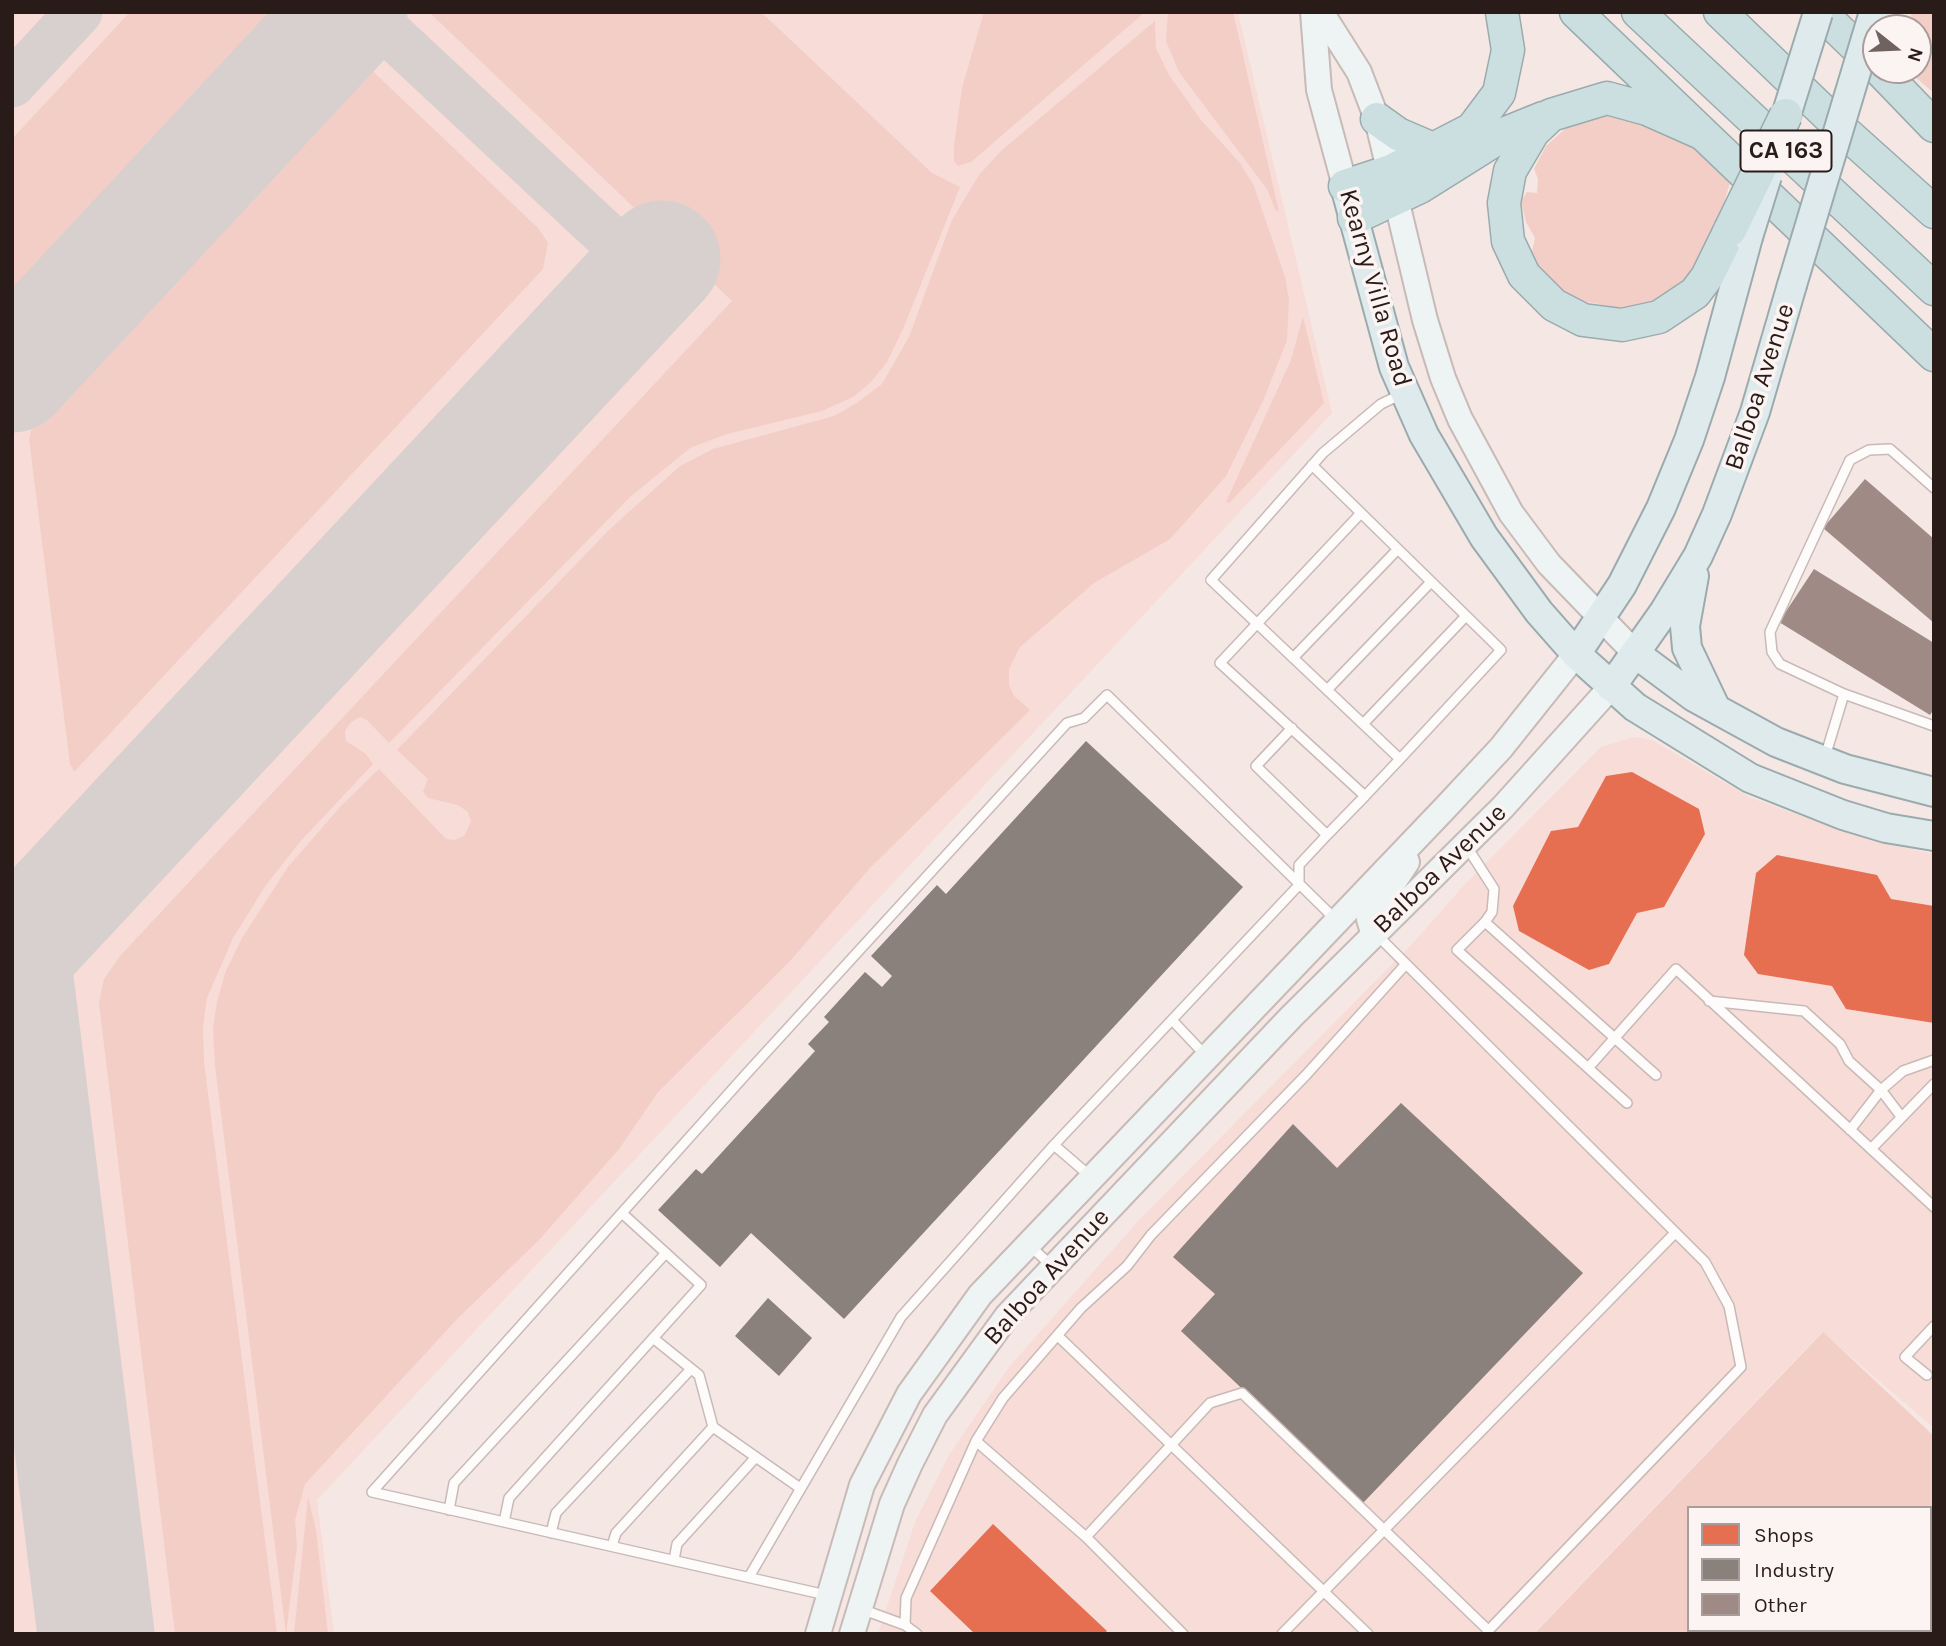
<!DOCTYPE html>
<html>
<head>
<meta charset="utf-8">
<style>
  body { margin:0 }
  #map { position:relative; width:1946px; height:1646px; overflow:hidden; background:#f5e7e4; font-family:Karla,sans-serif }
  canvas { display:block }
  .frame { position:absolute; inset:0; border:14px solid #291b18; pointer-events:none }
  .legend { position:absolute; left:1687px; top:1506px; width:245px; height:126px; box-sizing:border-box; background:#fcf4f2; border:2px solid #a89d9b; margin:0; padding:9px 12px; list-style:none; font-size:21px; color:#291b18 }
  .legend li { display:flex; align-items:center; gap:14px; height:35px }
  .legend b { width:35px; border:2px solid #a89d9b }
  .north { position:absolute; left:1862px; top:14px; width:70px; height:70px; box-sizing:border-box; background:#fcf4f2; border:2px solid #a89d9b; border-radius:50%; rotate:108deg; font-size:19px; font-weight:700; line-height:28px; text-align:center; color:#291b18 }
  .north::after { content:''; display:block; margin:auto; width:24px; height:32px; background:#70625f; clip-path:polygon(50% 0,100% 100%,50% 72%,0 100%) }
</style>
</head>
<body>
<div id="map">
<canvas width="1946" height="1646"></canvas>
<div class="frame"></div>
<ul class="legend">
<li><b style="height:19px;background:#e76f51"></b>Shops</li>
<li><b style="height:19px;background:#8a817c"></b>Industry</li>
<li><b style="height:19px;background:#9f8a86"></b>Other</li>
</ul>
<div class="north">N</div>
</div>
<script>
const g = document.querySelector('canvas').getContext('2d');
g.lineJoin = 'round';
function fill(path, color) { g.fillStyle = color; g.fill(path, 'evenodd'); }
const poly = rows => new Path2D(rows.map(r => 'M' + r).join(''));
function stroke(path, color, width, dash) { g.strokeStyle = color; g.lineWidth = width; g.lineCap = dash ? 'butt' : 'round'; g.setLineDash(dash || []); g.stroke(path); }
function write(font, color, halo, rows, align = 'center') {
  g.font = font + ' Karla,sans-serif'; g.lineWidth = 7; g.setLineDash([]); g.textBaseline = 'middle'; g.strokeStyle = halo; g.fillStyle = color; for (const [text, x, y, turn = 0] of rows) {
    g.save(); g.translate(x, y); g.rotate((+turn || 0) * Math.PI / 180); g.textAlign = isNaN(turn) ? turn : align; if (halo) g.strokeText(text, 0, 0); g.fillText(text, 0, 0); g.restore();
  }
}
const built = poly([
  [12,12,1238,12,1332,413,317,1500,334,1634,12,1634],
  [1634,737,1652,740,1751,798,1872,841,1934,854,1934,1428,1822,1332,1533,1634,878,1634,915,1522,949,1455,1009,1367,1141,1218,1413,943,1466,883,1601,747]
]);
const green = poly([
  [130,12,287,12,31,295,20,306,14,307,12,139],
  [429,12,761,12,932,173,960,187,903,329,887,362,871,382,853,397,822,411,727,434,690,448,630,497,389,743,367,720,360,717,351,722,345,731,346,741,366,754,373,764,299,843,266,885,233,938,207,998,203,1027,204,1062,277,1634,175,1634,99,1003,104,979,120,956,732,301],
  [984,12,1145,12,971,162,958,166,954,161,954,146,962,88],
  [1168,12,1233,12,1279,212,1275,209,1267,189,1179,72,1166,41],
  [1912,12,1934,12,1934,93,1907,70,1918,70,1918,28,1908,28],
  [1155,21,1156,48,1169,75,1201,120,1240,163,1254,186,1285,277,1289,300,1287,340,1263,401,1226,476,1170,539,1094,583,1020,647,1009,669,1009,685,1014,696,1030,710,869,869,791,960,658,1092,619,1149,539,1240,459,1317,305,1484,295,1520,297,1546,286,1634,215,1065,213,1029,217,1002,225,973,242,938,288,867,340,807,379,769,446,839,455,840,464,836,471,822,468,812,458,805,428,798,423,792,428,779,397,750,609,530,680,466,713,449,834,416,857,403,882,384,909,337,952,220,979,175,1001,151],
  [365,64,538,228,548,243,543,269,74,772,70,764,29,439,34,419,355,69],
  [1619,113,1688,141,1731,179,1711,247,1688,282,1661,303,1624,309,1577,300,1547,279,1531,256,1535,238,1526,222,1521,201,1527,192,1537,193,1538,179,1534,169,1546,146,1566,128,1592,115],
  [1303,317,1324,403,1229,503,1226,502,1291,360],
  [1823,1332,1934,1436,1934,1634,1534,1634],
  [1689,1508,1930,1508,1930,1630,1689,1630],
  [308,1497,316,1530,328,1634,294,1634]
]);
const shops = poly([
  [1632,772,1699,809,1705,834,1664,907,1637,913,1609,964,1589,970,1519,931,1513,906,1551,831,1578,827,1606,776],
  [1777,855,1877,875,1891,899,1934,906,1934,1023,1846,1009,1832,986,1758,974,1744,955,1756,873],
  [993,1524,1107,1631,1104,1634,975,1634,930,1591]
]);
const industry = poly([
  [1086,741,1243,887,844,1319,751,1233,720,1267,658,1210,696,1169,702,1174,815,1051,808,1044,829,1022,824,1017,865,972,882,987,892,976,871,956,937,885,946,894],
  [1401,1103,1583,1273,1363,1503,1181,1331,1215,1294,1173,1257,1293,1124,1337,1168],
  [768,1298,812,1338,779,1376,735,1336]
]);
const taxiway = poly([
  [333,30,347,22,364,19,382,26,648,274],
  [12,84,79,12],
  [12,931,45,915,76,888]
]);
const runway = poly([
  [12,374,349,12],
  [12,955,662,259],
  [12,955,96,1634]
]);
const building = poly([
  [1865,479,1934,539,1934,623,1823,528],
  [1814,569,1934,643,1934,709,1930,715,1779,622]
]);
const lane = poly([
  [1312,465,1501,650,1400,759,1211,580,1323,453,1381,404,1402,394],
  [1934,488,1890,449,1869,450,1850,460,1770,632,1772,652,1780,664,1844,694,1934,726],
  [1361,513,1220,663,1365,796,1400,759],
  [1293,658,1398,549],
  [1327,690,1431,582],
  [1363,724,1466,616],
  [1292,728,1256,766,1327,835,1365,796],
  [1825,757,1844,694],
  [1467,847,1494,889,1492,912,1485,922,1656,1075],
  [1485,922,1457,950,1627,1103],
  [1376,934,1406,964,1306,1075,1151,1235,1127,1266,1081,1308,1003,1398,976,1441,1086,1537,1210,1403,1242,1393,1489,1631],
  [1406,964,1705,1262,1729,1306,1741,1367,1487,1632],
  [1709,1001,1804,1011,1840,1044,1849,1061,1881,1090,1850,1130],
  [1172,1020,1207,1057],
  [1588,1068,1676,969,1934,1207],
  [1900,1115,1881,1090,1903,1071,1934,1060],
  [1054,1145,1090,1176],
  [1871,1149,1934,1084],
  [1029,1245,1052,1266],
  [1058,1336,1368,1634],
  [653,1338,699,1375,713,1427,800,1488],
  [1927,1375,1905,1357,1934,1326],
  [449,1510,454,1483,666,1253],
  [504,1522,509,1498,701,1285,623,1214],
  [551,1533,556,1513,691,1369],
  [1086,1537,1183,1634],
  [612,1546,616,1533,713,1427],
  [674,1560,677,1544,756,1457],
  [749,1577,901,1317,1054,1145,1299,885,1299,865,1327,835],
  [826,1595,372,1492,748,1072,1067,723,1084,718,1107,695,1335,919],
  [861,1609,905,1625],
  [917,1634,905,1625,906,1598,976,1441],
  [1282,1634,1675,1233]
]);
const secondary = poly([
  [1313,12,1319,90,1345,186],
  [1321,12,1359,72,1377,119,1425,320,1443,378,1460,419,1511,513,1549,564,1636,654],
  [1372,929,1369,919,1407,862],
  [818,1634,862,1485,909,1394,980,1295,1446,807,1501,748,1576,654],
  [852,1634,892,1504,910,1464,935,1415,1007,1316,1291,1017,1503,807,1611,687]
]);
const primary = poly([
  [1345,186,1394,367,1424,435,1484,537,1539,612,1576,654,1635,707,1750,778,1843,815,1886,828,1934,836],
  [1694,576,1685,626,1687,648,1716,709],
  [1576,654,1622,585,1661,508,1689,440,1710,377,1748,237],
  [1636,654,1694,697,1776,742,1845,769,1934,792],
  [1611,687,1664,612,1698,556,1717,514,1755,412,1792,285]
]);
const highway = poly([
  [1576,12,1934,355],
  [1638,12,1934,289],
  [1720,12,1847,134,1934,212],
  [1820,12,1876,66],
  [1880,70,1934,126],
  [1377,119,1398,134,1433,149],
  [1701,133,1647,109,1607,98,1551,115,1533,132,1510,171,1504,203,1508,241,1524,275,1554,305,1583,320,1622,325,1659,317,1695,293,1707,277,1730,230],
  [1345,186,1391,171,1472,129,1499,93,1508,50,1502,12],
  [1354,218,1420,187,1506,133,1543,118]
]);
const primaryBridge = poly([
  [1779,138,1818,13],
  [1748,237,1767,176],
  [1792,285,1874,12]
]);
const highwayBridge = poly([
  [1730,230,1786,115]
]);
const shields = [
  [1786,151,91]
];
const shieldNames = [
  ["CA 163",1786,151]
];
const streetNames = [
  ["Kearny Villa Road",1375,288,74],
  ["Balboa Avenue",1760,387,-72],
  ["Balboa Avenue",1440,869,-44],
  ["Balboa Avenue",1047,1277,-48]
];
fill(built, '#f8dcd7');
fill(green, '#f3cec6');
fill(shops, '#e76f51');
fill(industry, '#8a817c');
stroke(taxiway, '#d8d0ce', 47);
stroke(runway, '#d8d0ce', 117);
fill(building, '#9f8a86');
stroke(lane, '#c7bab7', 12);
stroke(secondary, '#c7bab7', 28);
stroke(primary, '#9babad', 32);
stroke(highway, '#9babad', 35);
stroke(lane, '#fefbfb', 9);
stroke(secondary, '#eef3f3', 24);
stroke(primary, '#dfeaec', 28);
stroke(highway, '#cbdfe1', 32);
stroke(primaryBridge, '#9babad', 32, []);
stroke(highwayBridge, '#9babad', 35, []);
stroke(primaryBridge, '#dfeaec', 28);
stroke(highwayBridge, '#cbdfe1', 32);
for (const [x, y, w] of shields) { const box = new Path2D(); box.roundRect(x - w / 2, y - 20.5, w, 41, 5); g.fillStyle = '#fcf4f2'; g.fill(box); stroke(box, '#291b18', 2); }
write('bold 24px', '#291b18', null, shieldNames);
write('26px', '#291b18', '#fcf4f2', streetNames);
</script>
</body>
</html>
